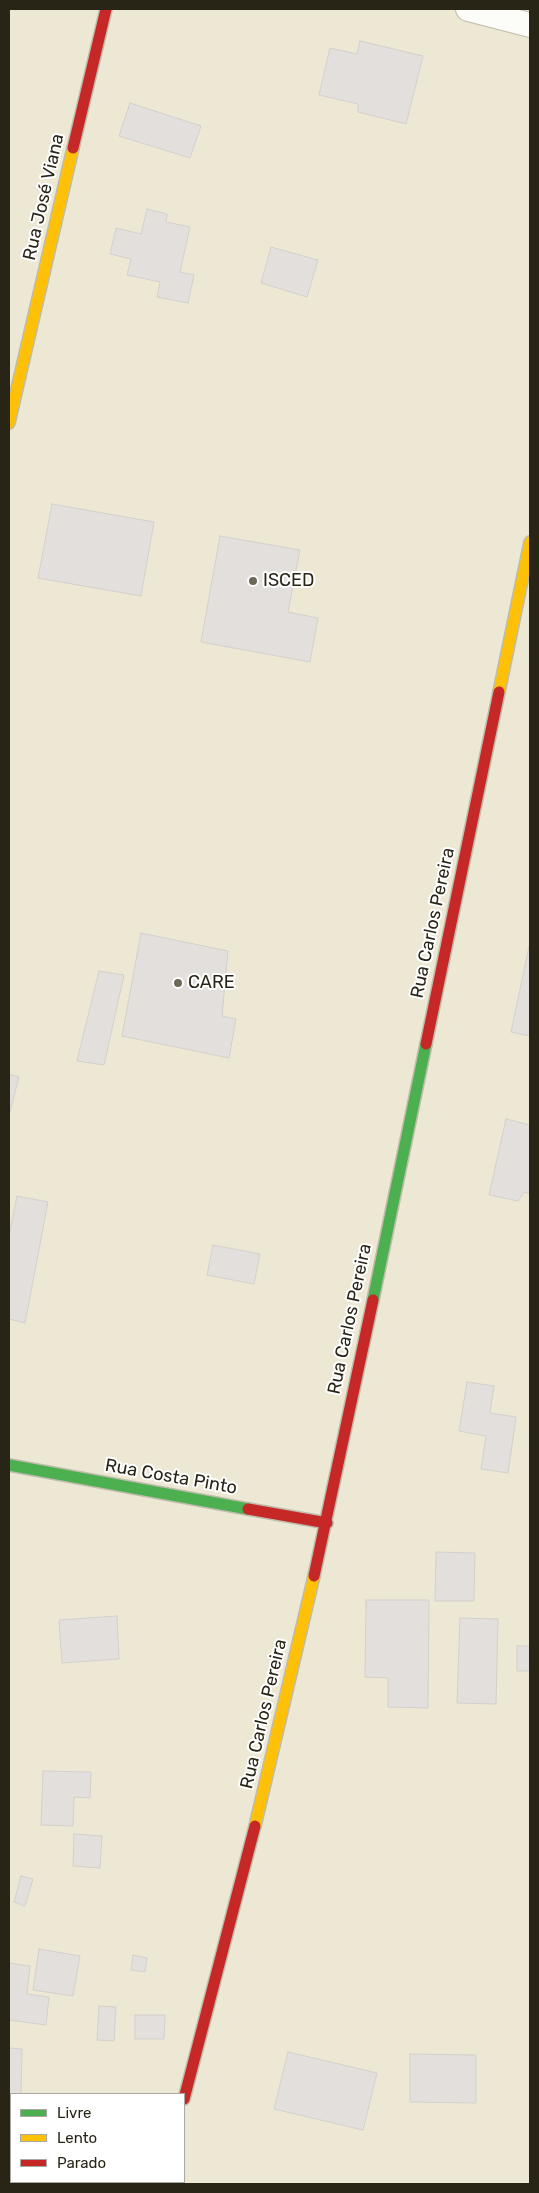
<!DOCTYPE html>
<html>
<head>
<meta charset="utf-8">
<style>
  body { margin:0 }
  #map { position:relative; width:539px; height:2193px; overflow:hidden; background:#ece8d4; font-family:Rubik,sans-serif }
  canvas { display:block }
  .frame { position:absolute; inset:0; border:10px solid #282517; pointer-events:none }
  .legend { position:absolute; left:10px; top:2093px; width:175px; height:90px; box-sizing:border-box; background:#fff; border:1px solid #a9a8a2; margin:0; padding:6px 9px; list-style:none; font-size:15px; color:#282517 }
  .legend li { display:flex; align-items:center; gap:10px; height:25px }
  .legend b { width:25px; border:1px solid #a9a8a2 }
</style>
</head>
<body>
<div id="map">
<canvas width="539" height="2193"></canvas>
<div class="frame"></div>
<ul class="legend">
<li><b style="height:6px;background:#4caf50"></b>Livre</li>
<li><b style="height:6px;background:#ffc107"></b>Lento</li>
<li><b style="height:6px;background:#c62828"></b>Parado</li>
</ul>
</div>
<script>
const g = document.querySelector('canvas').getContext('2d');
g.lineJoin = 'round';
function fill(path, color) { g.fillStyle = color; g.fill(path, 'evenodd'); }
const poly = rows => new Path2D(rows.map(r => 'M' + r).join(''));
function stroke(path, color, width, dash) { g.strokeStyle = color; g.lineWidth = width; g.lineCap = dash ? 'butt' : 'round'; g.setLineDash(dash || []); g.stroke(path); }
function write(font, color, halo, rows, align = 'center') {
  g.font = font + ' Rubik,sans-serif'; g.lineWidth = 4; g.setLineDash([]); g.textBaseline = 'middle'; g.strokeStyle = halo; g.fillStyle = color; for (const [text, x, y, turn = 0] of rows) {
    g.save(); g.translate(x, y); g.rotate((+turn || 0) * Math.PI / 180); g.textAlign = isNaN(turn) ? turn : align; if (halo) g.strokeText(text, 0, 0); g.fillText(text, 0, 0); g.restore();
  }
}
const building = poly([
  [360,41,423,56,406,124,358,112,358,104,319,95,330,48,357,54,360,41],
  [130,103,201,126,190,158,119,136,130,103],
  [147,209,167,214,166,222,190,227,180,272,194,275,188,303,157,297,160,282,127,275,131,259,110,254,116,228,141,234,147,209],
  [271,247,318,260,307,297,261,283,271,247],
  [52,504,154,522,141,596,38,578,52,504],
  [220,536,300,550,288,612,318,618,310,662,201,642,220,536],
  [141,933,228,951,222,1016,236,1019,229,1058,122,1036,141,933],
  [530,942,530,1036,511,1032,530,942],
  [99,971,124,975,104,1065,77,1061,99,971],
  [9,1074,19,1077,9,1115,9,1074],
  [506,1119,530,1125,530,1194,524,1192,518,1201,489,1195,506,1119],
  [17,1196,48,1202,25,1323,9,1319,9,1236,17,1196],
  [213,1245,260,1254,254,1284,207,1275,213,1245],
  [467,1382,494,1386,490,1413,516,1417,508,1473,481,1469,486,1436,459,1431,467,1382],
  [436,1552,475,1553,474,1601,435,1601,436,1552],
  [366,1600,429,1600,428,1708,388,1707,388,1678,365,1677,366,1600],
  [117,1616,119,1659,62,1663,59,1620,117,1616],
  [460,1618,498,1619,496,1704,457,1703,460,1618],
  [517,1646,530,1646,530,1671,517,1671,517,1646],
  [43,1771,91,1772,90,1798,74,1797,73,1826,41,1825,43,1771],
  [74,1834,102,1836,100,1868,73,1866,74,1834],
  [21,1876,33,1879,25,1906,14,1902,21,1876],
  [39,1949,80,1956,73,1996,33,1990,39,1949],
  [133,1955,147,1958,145,1972,131,1970,133,1955],
  [9,1963,30,1966,27,1994,49,1997,46,2025,9,2020,9,1963],
  [99,2006,116,2007,114,2041,97,2040,99,2006],
  [135,2015,165,2015,164,2039,135,2039,135,2015],
  [9,2048,22,2049,21,2094,11,2094,11,2109,9,2109,9,2048],
  [288,2052,377,2073,363,2130,274,2109,288,2052],
  [410,2054,476,2055,476,2103,410,2102,410,2054]
]);
const street = poly([
  [468,9,530,25]
]);
const fast = poly([
  [373,1300,426,1044],
  [9,1465,248,1509]
]);
const slow = poly([
  [9,423,73,148],
  [499,692,530,542],
  [255,1826,314,1576]
]);
const jam = poly([
  [73,148,106,9],
  [426,1044,499,692],
  [248,1509,327,1523],
  [314,1576,373,1300],
  [184,2099,255,1826],
  [166,2182,166,2184]
]);
const markers = [
  [253,581,5,"#6d6959"],
  [178,983,5,"#6d6959"]
];
const streetNames = [
  ["Rua José Viana",44,197,-77],
  ["Rua Carlos Pereira",433,923,-78],
  ["Rua Carlos Pereira",350,1319,-78],
  ["Rua Costa Pinto",171,1477,10],
  ["Rua Carlos Pereira",264,1714,-77]
];
const poiNames = [
  ["ISCED",263,581],
  ["CARE",188,983]
];
fill(building, '#e3dfdc');
stroke(building, '#d3cfcc', 1);
stroke(street, '#bfbcac', 26);
stroke(fast, '#bfbcac', 14);
stroke(slow, '#bfbcac', 14);
stroke(jam, '#bfbcac', 14);
stroke(street, '#fcfcf9', 24);
stroke(fast, '#4caf50', 11);
stroke(slow, '#ffc107', 11);
stroke(jam, '#c62828', 11);
for (const [x, y, r, color] of markers) { const dot = new Path2D(); dot.arc(x, y, r, 0, 2 * Math.PI); g.fillStyle = color; g.fill(dot); stroke(dot, '#fff', 2); }
write('18px', '#282517', '#fff', streetNames);
write('18px', '#282517', '#fff', poiNames, 'left');
</script>
</body>
</html>
